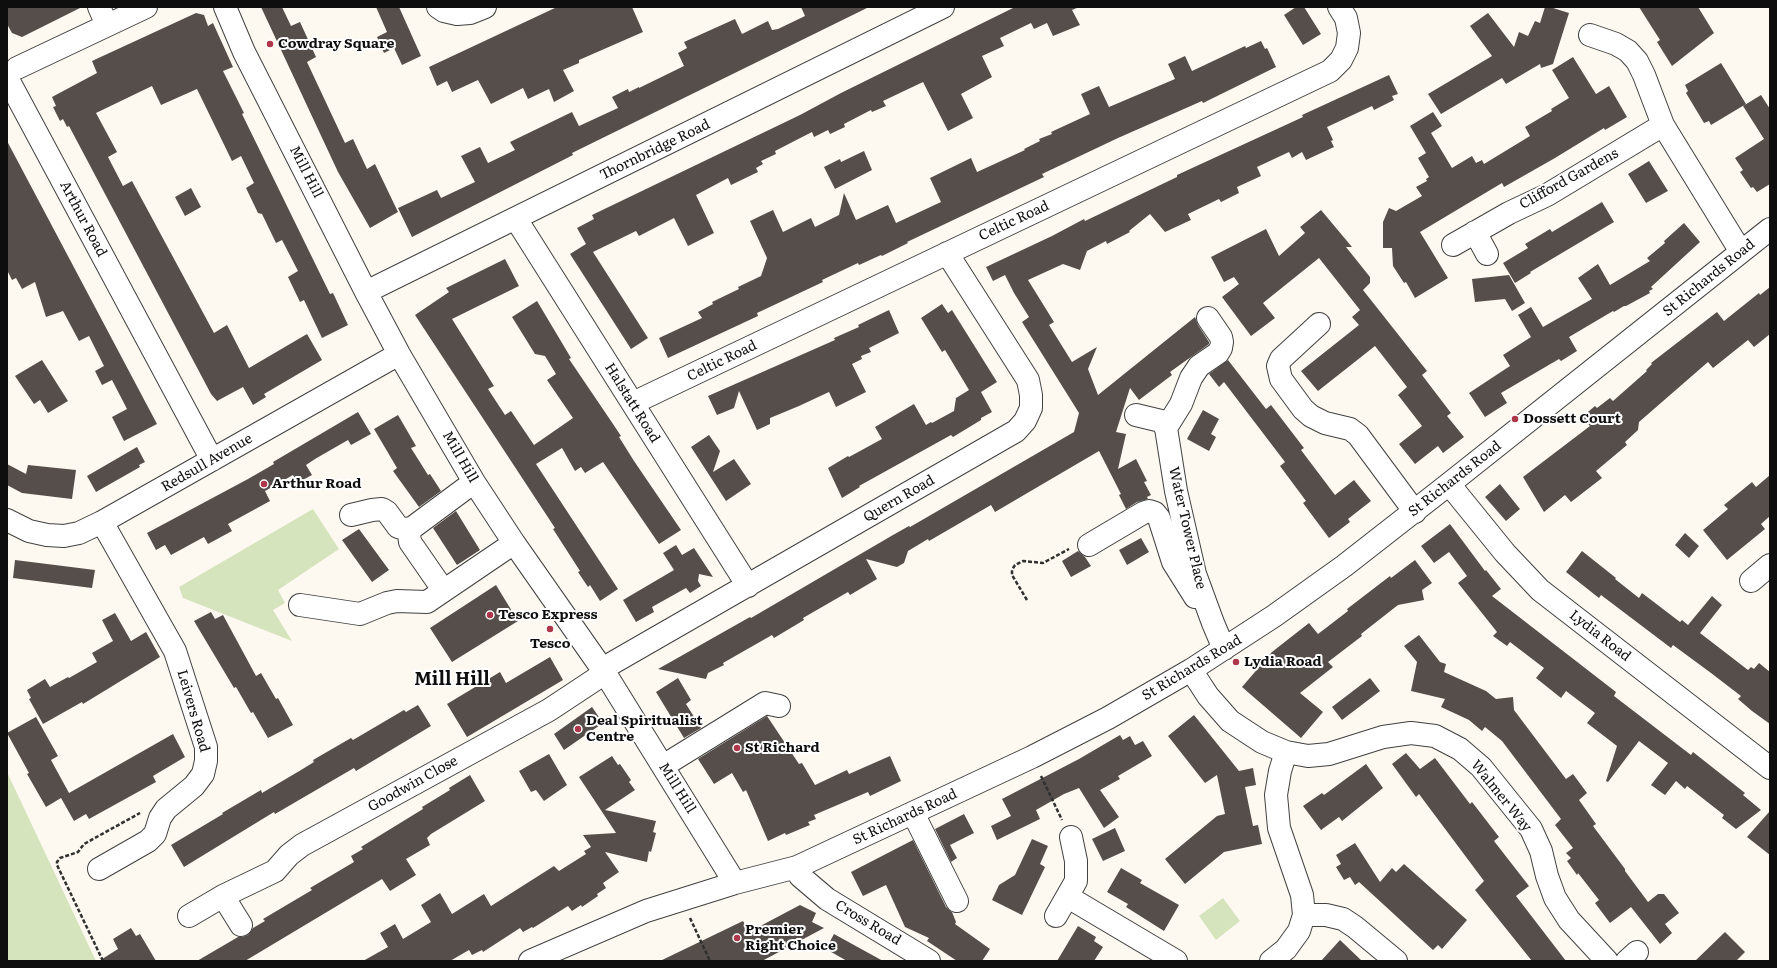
<!DOCTYPE html>
<html>
<head>
<meta charset="utf-8">
<style>
  body { margin:0 }
  #map { position:relative; width:1777px; height:968px; overflow:hidden; background:#fdf9f0; font-family:Literata,serif }
  canvas { display:block }
  .frame { position:absolute; inset:0; border:8px solid #0e0e0e; pointer-events:none }
</style>
</head>
<body>
<div id="map">
<canvas width="1777" height="968"></canvas>
<div class="frame"></div>
</div>
<script>
const g = document.querySelector('canvas').getContext('2d');
g.lineJoin = 'round';
function fill(path, color) { g.fillStyle = color; g.fill(path, 'evenodd'); }
const poly = rows => new Path2D(rows.map(r => 'M' + r).join(''));
function stroke(path, color, width, dash) { g.strokeStyle = color; g.lineWidth = width; g.lineCap = dash ? 'butt' : 'round'; g.setLineDash(dash || []); g.stroke(path); }
function write(font, color, halo, rows, align = 'center') {
  g.font = font + ' Literata,serif'; g.lineWidth = 4; g.setLineDash([]); g.textBaseline = 'middle'; g.strokeStyle = halo; g.fillStyle = color; for (const [text, x, y, turn = 0] of rows) {
    g.save(); g.translate(x, y); g.rotate((+turn || 0) * Math.PI / 180); g.textAlign = isNaN(turn) ? turn : align; if (halo) g.strokeText(text, 0, 0); g.fillText(text, 0, 0); g.restore();
  }
}
const green = poly([
  [313,509,339,549,278,590,285,603,273,610,292,641,183,598,179,587],
  [7,772,96,961,7,961],
  [1223,898,1240,921,1216,940,1199,916]
]);
const building = poly([
  [7,7,82,7,22,37,12,33,7,24],
  [261,7,282,7,291,26,300,22,316,57,307,62,345,143,353,139,367,169,375,164,398,212,370,228,338,172],
  [376,7,399,7,421,56,402,65,394,48,384,53,377,37,387,32],
  [557,7,632,7,643,32,579,60,579,63,563,70,574,91,554,102,549,89,528,99,523,88,491,104,478,80,452,92,447,81,437,86,429,67],
  [801,7,869,7,572,153,573,155,412,237,398,208,437,190,441,198,475,182,461,156,480,147,488,163,515,150,510,142,572,112,579,126,618,108,612,97,628,89,629,92,639,87,639,88,684,66,678,53,687,48,684,42,735,19,742,34,768,21,772,30,778,29,805,16],
  [1015,7,1079,7,1072,10,1080,25,1053,36,1047,23,1034,29,1031,23,1000,38,1004,46,982,56,992,77,961,94,973,118,948,131,923,82,883,101,886,106,872,112,871,110,844,124,845,127,830,134,828,130,814,137,812,132,775,151,776,154,761,161,763,164,756,168,758,172,731,185,728,178,696,195,714,233,688,246,674,218,639,236,636,231,593,252,648,338,631,349,570,254,586,244,577,228,594,219,592,215,800,115,841,93],
  [1296,7,1304,7,1321,34,1303,45,1284,15],
  [1545,7,1550,7,1569,13,1553,64,1541,68,1540,64,1506,84,1502,78,1441,114,1428,94,1492,56,1470,26,1488,13,1514,47,1519,32,1528,36,1535,21,1540,23],
  [1639,7,1698,7,1714,33,1672,66,1657,42,1660,40],
  [196,13,204,15,208,26,213,23,233,67,223,71,244,113,242,114,330,294,333,293,348,325,322,338,304,300,300,302,288,277,298,271,282,240,276,243,262,214,258,213,246,188,254,183,241,156,232,161,197,89,161,105,152,86,96,113,117,152,108,157,123,186,132,181,214,333,227,325,249,368,307,334,322,360,264,394,266,397,253,405,243,387,217,401,211,394,69,126,67,127,63,119,60,121,53,107,56,106,52,97,97,73,92,61],
  [1261,41,1265,49,1267,48,1276,67,1203,103,1202,101,1118,138,1042,174,1044,177,907,242,908,243,882,256,881,255,859,265,858,263,822,280,823,282,757,313,758,316,668,358,659,338,702,318,698,312,713,304,712,302,739,289,738,287,761,276,767,258,750,221,773,210,783,232,811,218,815,227,839,215,844,193,856,220,888,205,896,223,941,202,930,178,971,158,977,172,1025,150,1024,149,1040,141,1039,139,1052,134,1051,132,1090,114,1081,94,1099,86,1109,107,1175,79,1168,64,1185,56,1192,71,1245,46,1246,48],
  [1573,57,1596,94,1609,86,1627,117,1605,130,1604,128,1555,158,1504,187,1502,183,1420,232,1448,278,1415,298,1406,282,1404,283,1393,266,1392,248,1383,248,1383,222,1389,208,1396,211,1422,196,1416,187,1427,181,1426,179,1429,177,1418,158,1426,153,1410,126,1433,112,1442,126,1431,133,1452,168,1472,156,1476,163,1482,160,1484,164,1530,136,1525,127,1552,111,1551,109,1569,98,1552,70],
  [1721,63,1746,104,1711,125,1709,121,1704,123,1686,93,1688,91,1685,85],
  [1389,75,1398,94,1392,96,1394,100,1374,110,1372,106,1327,127,1333,140,1331,141,1334,147,1306,160,1302,152,1292,158,1289,152,1257,167,1261,176,1237,187,1239,193,1221,202,1219,199,1188,214,1191,220,1165,232,1150,214,1129,231,1130,232,1107,244,1106,241,1087,251,1080,270,1063,264,1028,280,1054,322,1049,325,1072,362,1097,347,1088,369,1098,395,1195,317,1198,325,1209,342,1209,344,1170,372,1172,375,1139,400,1130,388,1116,432,1126,434,1118,469,1136,459,1147,481,1144,482,1151,495,1147,497,1148,499,1137,502,1126,509,1119,495,1121,494,1099,451,995,512,991,505,929,541,928,539,908,551,904,563,897,567,866,559,877,579,850,595,848,592,803,618,804,620,774,638,772,635,723,663,724,665,708,673,706,679,658,669,750,617,751,618,893,535,909,526,910,527,1074,432,1079,413,1022,322,1029,317,1014,293,1005,275,993,281,986,267,1052,236,1084,219,1085,221,1177,177,1177,175,1303,117,1302,115],
  [1761,95,1770,109,1770,184,1757,192,1753,187,1751,188,1740,172,1743,170,1735,158,1764,139,1743,106],
  [7,141,157,424,124,441,112,417,127,409,112,380,102,385,95,371,104,366,89,336,79,341,63,311,46,317,35,282,22,289,16,278,12,280,7,270],
  [864,151,872,170,835,189,824,167,840,159,841,162],
  [1649,161,1668,191,1646,203,1628,174],
  [191,188,201,207,185,216,175,197],
  [1602,202,1614,222,1530,272,1531,273,1515,283,1503,263,1528,248,1525,244,1550,229,1552,232],
  [1321,210,1352,247,1346,247,1370,277,1370,283,1363,290,1427,371,1422,375,1451,413,1447,416,1464,437,1443,453,1438,446,1415,464,1399,444,1422,426,1398,395,1407,387,1375,346,1318,391,1301,371,1359,325,1352,317,1360,310,1319,258,1263,303,1275,318,1251,336,1222,297,1239,284,1234,277,1224,282,1211,257,1266,229,1279,256,1305,233,1300,227],
  [1684,223,1700,242,1651,287,1653,289,1649,291,1650,293,1626,306,1624,306,1614,312,1613,311,1569,337,1577,351,1561,361,1559,359,1501,393,1507,403,1485,417,1469,393,1510,366,1503,355,1531,337,1518,315,1531,307,1543,327,1592,299,1578,278,1598,264,1610,285,1650,261,1647,258,1665,243,1664,241],
  [505,259,519,286,452,319,494,386,488,389,505,415,511,411,534,445,573,418,547,380,556,374,545,356,535,354,512,317,537,301,571,358,569,359,611,421,621,436,619,437,634,461,681,530,659,544,603,462,585,473,581,467,575,471,562,448,536,464,618,589,600,601,590,585,588,587,578,572,580,571,553,529,555,528,415,315,449,292,446,288],
  [1509,275,1525,303,1512,311,1505,299,1475,302,1472,279],
  [1770,287,1770,334,1754,347,1748,340,1713,368,1708,362,1639,422,1638,430,1625,442,1627,445,1596,471,1602,478,1571,502,1565,495,1544,512,1523,477,1590,426,1582,417,1595,406,1597,408,1610,398,1613,401,1647,371,1646,370,1652,364,1651,363,1717,312,1724,321,1759,293,1760,295],
  [942,304,948,313,952,310,997,382,981,392,992,412,981,418,981,420,953,437,951,435,859,486,860,487,842,498,828,468,848,456,849,457,882,439,875,427,914,404,926,425,931,422,932,423,954,411,956,398,969,390,945,350,942,352,921,318],
  [889,310,899,333,869,348,871,352,861,356,862,359,852,364,866,392,836,407,829,392,799,406,770,418,770,424,757,430,739,391,734,408,717,415,708,396,835,340,834,338,859,327,858,325],
  [42,360,68,401,48,413,40,400,34,404,15,376],
  [1228,360,1266,409,1271,405,1304,448,1301,450,1335,495,1354,480,1371,501,1348,519,1350,522,1329,538,1303,503,1306,501,1280,466,1285,462,1224,382,1219,387,1209,374],
  [1203,410,1219,419,1211,434,1216,437,1209,451,1187,439],
  [358,412,371,434,351,445,348,440,315,459,306,465,312,475,297,483,293,475,265,491,270,501,228,524,232,531,208,544,204,537,171,555,165,545,156,550,147,533,248,479,274,464,273,462],
  [398,415,416,446,411,448,428,475,430,474,441,491,419,507,393,471,397,468,374,429],
  [709,435,720,451,713,472,734,459,751,484,726,501,691,447],
  [137,447,145,462,139,465,140,467,96,492,87,476],
  [7,464,26,474,28,465,76,470,72,499,22,493,7,485],
  [1770,475,1770,516,1761,524,1765,529,1727,560,1703,530,1728,509,1724,505,1752,482,1756,487],
  [1500,484,1520,509,1506,521,1485,497],
  [456,511,480,550,457,565,433,528],
  [1450,524,1485,571,1486,570,1501,589,1492,596,1616,692,1614,696,1691,755,1693,752,1745,793,1743,795,1761,810,1736,829,1722,818,1724,815,1687,786,1685,789,1676,781,1665,795,1651,785,1668,763,1639,741,1608,782,1606,781,1617,746,1587,723,1595,713,1566,691,1561,698,1536,678,1544,668,1510,642,1507,646,1493,636,1497,632,1458,583,1467,576,1449,552,1434,563,1421,546],
  [359,529,389,570,372,582,342,540],
  [1685,533,1699,546,1689,558,1675,545],
  [1141,538,1149,552,1127,565,1119,550],
  [676,545,682,555,694,548,713,577,699,574,698,581,701,586,690,593,686,588,652,607,654,612,636,622,623,600,674,570,663,553],
  [1078,551,1085,557,1091,566,1071,577,1062,561],
  [1582,551,1616,578,1615,579,1639,598,1642,593,1680,622,1682,620,1688,625,1712,596,1722,605,1700,633,1748,670,1751,667,1754,669,1759,663,1770,672,1770,724,1752,711,1738,699,1741,696,1711,673,1673,645,1671,648,1601,595,1599,598,1566,572],
  [15,560,95,570,92,588,13,578],
  [1415,560,1432,583,1422,590,1424,600,1398,605,1361,634,1362,636,1328,662,1333,667,1300,693,1323,712,1301,738,1242,687,1272,652,1309,623,1318,634,1348,611,1347,609,1390,576,1391,578],
  [496,585,518,621,452,662,430,628],
  [211,612,215,619,223,615,256,676,261,673,276,699,278,698,293,725,268,738,253,712,251,713,236,687,234,688,194,621],
  [115,613,131,641,146,632,160,657,83,704,82,702,43,724,29,699,31,698,27,690,45,679,50,687,68,677,69,678,97,662,92,653,113,641,102,620],
  [1419,635,1440,662,1446,664,1444,672,1486,691,1496,699,1513,697,1514,710,1566,779,1573,774,1587,793,1579,800,1596,824,1593,826,1625,869,1625,871,1648,902,1658,894,1664,894,1679,913,1665,924,1672,933,1660,944,1631,907,1610,923,1595,903,1599,900,1578,873,1577,875,1567,861,1571,858,1566,853,1573,848,1555,825,1561,819,1502,741,1485,727,1482,731,1469,720,1441,707,1445,699,1411,691,1417,662,1404,646],
  [550,657,563,680,467,737,447,704,500,672,506,683],
  [678,678,691,700,686,704,701,728,684,738,656,692],
  [1370,678,1380,691,1342,720,1332,707],
  [418,705,431,726,356,771,354,768,275,814,274,812,184,867,171,845,223,814,222,813,261,790,262,793,301,770,314,762,313,760,351,738,353,740,404,710,406,712],
  [592,707,603,723,564,750,554,734],
  [1194,715,1239,771,1253,768,1256,785,1245,787,1253,826,1258,825,1262,844,1224,852,1185,884,1165,859,1217,816,1225,814,1217,775,1205,783,1168,736],
  [767,716,799,764,802,763,815,785,847,770,849,774,890,756,901,781,870,796,868,792,814,815,816,819,808,822,810,825,786,835,785,833,768,841,746,790,743,792,732,773,714,784,698,759],
  [36,717,58,756,51,760,69,793,173,734,185,757,153,776,156,782,89,819,86,814,74,821,61,798,46,807,27,774,29,773,7,733],
  [1120,735,1123,740,1130,736,1135,745,1143,741,1152,756,1118,776,1120,779,1100,790,1119,817,1104,828,1079,788,1064,794,1036,810,1040,819,997,840,991,826,1011,816,1002,799,1079,759],
  [1406,753,1420,769,1435,758,1470,804,1472,802,1499,837,1494,841,1529,886,1516,896,1566,961,1532,961,1475,890,1484,881,1419,794,1416,797,1392,764],
  [549,754,567,785,544,801,536,790,531,792,519,771],
  [612,756,618,765,620,764,631,780,629,782,635,790,605,810,656,821,653,832,656,833,651,852,649,851,647,862,605,852,619,872,603,883,606,888,597,894,598,896,582,907,581,905,572,911,568,906,533,928,532,927,523,932,520,928,483,952,482,950,472,955,469,950,450,961,363,961,388,947,380,933,395,924,403,939,431,922,421,905,440,893,452,914,484,894,491,906,554,866,559,871,586,854,584,851,591,847,583,835,616,833,579,777],
  [1366,764,1383,788,1342,821,1339,817,1321,830,1303,806,1322,793,1324,795],
  [470,775,485,801,431,834,427,838,430,845,406,859,416,875,390,891,382,879,245,961,197,961,238,937,242,937,248,935,253,928,265,921,263,919,312,890,310,888,354,862,351,856,363,849,361,847,423,809,422,807,450,790,449,788],
  [1770,811,1770,855,1747,837],
  [964,814,974,833,950,845,957,858,951,862,935,829],
  [1115,828,1125,851,1103,861,1092,839],
  [1032,839,1048,846,1040,864,1045,867,1022,915,992,900,999,885,1015,875],
  [913,840,946,907,952,912,956,922,955,924,990,949,982,961,957,961,927,941,929,938,905,927,886,885,863,896,851,872],
  [1355,843,1380,882,1392,868,1396,872,1404,864,1467,920,1442,949,1438,945,1433,950,1359,882,1355,885,1350,877,1344,880,1336,867,1341,864,1336,855],
  [1121,868,1142,880,1140,883,1179,905,1164,931,1126,907,1128,904,1107,892],
  [800,905,816,913,812,922,824,928,762,961,660,961,743,921,749,932],
  [1078,926,1096,937,1094,941,1103,947,1094,961,1057,961],
  [131,928,136,936,140,934,156,961,99,961,118,949,113,939],
  [1725,932,1745,952,1736,961,1695,961],
  [834,934,883,961,847,961,826,949],
  [1340,940,1362,961,1321,961]
]);
const path = poly([
  [1027,600,1012,575,1012,570,1015,565,1023,561,1043,563,1069,549],
  [1041,776,1062,820],
  [690,918,710,961],
  [103,961,57,865,57,862,60,858,78,852,84,844,140,813]
]);
const minor = poly([
  [99,7,107,25],
  [225,7,244,52,366,292,399,354,474,482,514,543,605,673,735,883],
  [438,7,444,11,457,14,470,13,485,7],
  [1590,35,1616,44,1628,51,1637,61,1644,75,1663,125,1741,252],
  [17,68,146,7],
  [11,85,212,460],
  [516,219,748,586],
  [1475,232,1487,254],
  [1453,245,1509,213,1547,195,1663,125],
  [366,292,943,7],
  [1208,318,1221,337,1222,342,1221,348,1218,353,1199,366,1191,378,1181,404,1166,428,1176,491,1195,574,1213,623,1224,649],
  [1319,324,1281,359,1278,366,1281,379,1303,409,1311,416,1325,423,1350,429,1358,435,1415,512],
  [633,403,1330,71,1341,60,1347,48,1349,33,1346,18,1339,7],
  [1136,415,1161,421,1166,428],
  [1449,484,1505,553,1540,590,1770,768],
  [351,515,372,510,382,509,387,512,398,527,405,529,412,528,409,534,410,542,437,581],
  [7,520,29,531,47,535,64,536,79,533,102,522,399,354],
  [412,528,474,482],
  [1089,545,1143,513,1149,511,1155,513,1159,518,1173,562,1195,597],
  [1751,581,1770,565],
  [300,605,360,614,387,603,397,601,427,602,514,543],
  [602,669,1016,431,1025,421,1031,408,1031,395,1028,380,947,253],
  [1191,670,1208,696,1230,721,1262,742,1286,752,1308,756,1329,754,1383,737,1411,733,1435,736,1460,749,1481,767,1531,829,1541,851,1547,876,1555,898,1569,920,1607,961],
  [663,766,765,703,779,706],
  [913,813,957,901],
  [797,867,800,876,827,899,929,961],
  [99,869,148,841,155,834,160,818,166,809,194,786,203,774,206,761,206,747,175,651,102,522],
  [223,896,241,925],
  [1068,897,1176,961],
  [1304,915,1326,915,1343,919,1355,927,1396,961],
  [189,916,223,896,275,871,289,855,302,845,549,710,605,673],
  [1056,916,1076,881,1076,861,1071,837],
  [530,961,646,911,735,883,797,867,1032,757,1108,718,1191,670,1274,616,1344,566,1449,484,1770,229],
  [1271,961,1286,949,1299,931,1304,915,1302,895,1279,828,1276,795,1280,771,1286,752],
  [1627,961,1637,952]
]);
const markers = [
  [270,44,4,"#ad3749"],
  [1515,419,4,"#ad3749"],
  [264,484,4,"#ad3749"],
  [490,615,4,"#ad3749"],
  [550,629,4,"#ad3749"],
  [1236,662,4,"#ad3749"],
  [578,729,4,"#ad3749"],
  [737,748,4,"#ad3749"],
  [737,938,4,"#ad3749"]
];
const poiNames = [
  ["Cowdray Square",278,44],
  ["Dossett Court",1523,419],
  ["Arthur Road",272,484],
  ["Tesco Express",498,615],
  ["Tesco",550,644,"center"],
  ["Lydia Road",1244,662],
  ["Deal Spiritualist",586,721],
  ["Centre",586,737],
  ["St Richard",745,748],
  ["Premier",745,930],
  ["Right Choice",745,946]
];
const streetNames = [
  ["Thornbridge Road",655,150,-26],
  ["Mill Hill",306,172,63],
  ["Clifford Gardens",1569,179,-29],
  ["Arthur Road",83,219,62],
  ["Celtic Road",1014,221,-25],
  ["St Richards Road",1709,278,-39],
  ["Celtic Road",722,361,-26],
  ["Halstatt Road",632,403,58],
  ["Mill Hill",460,457,60],
  ["Redsull Avenue",207,463,-30],
  ["St Richards Road",1455,479,-38],
  ["Quern Road",899,499,-30],
  ["Water Tower Place",1187,528,77],
  ["Lydia Road",1600,636,38],
  ["St Richards Road",1192,668,-31],
  ["Leivers Road",193,711,74],
  ["Goodwin Close",413,784,-29],
  ["Mill Hill",677,788,58],
  ["Walmer Way",1501,796,51],
  ["St Richards Road",905,817,-25],
  ["Cross Road",868,923,31]
];
const districtNames = [
  ["Mill Hill",452,680]
];
fill(green, '#d6e4be');
fill(building, '#554e4b');
stroke(minor, '#414141', 24);
stroke(path, '#303030', 2.5, [4, 2]);
stroke(minor, '#fff', 22);
for (const [x, y, r, color] of markers) { const dot = new Path2D(); dot.arc(x, y, r, 0, 2 * Math.PI); g.fillStyle = color; g.fill(dot); stroke(dot, '#fff', 1.5); }
write('bold 14px', '#0e0e0e', '#fff', poiNames, 'left');
write('14px', '#0e0e0e', '#fff', streetNames);
write('bold 18px', '#0e0e0e', '#fff', districtNames);
</script>
</body>
</html>
